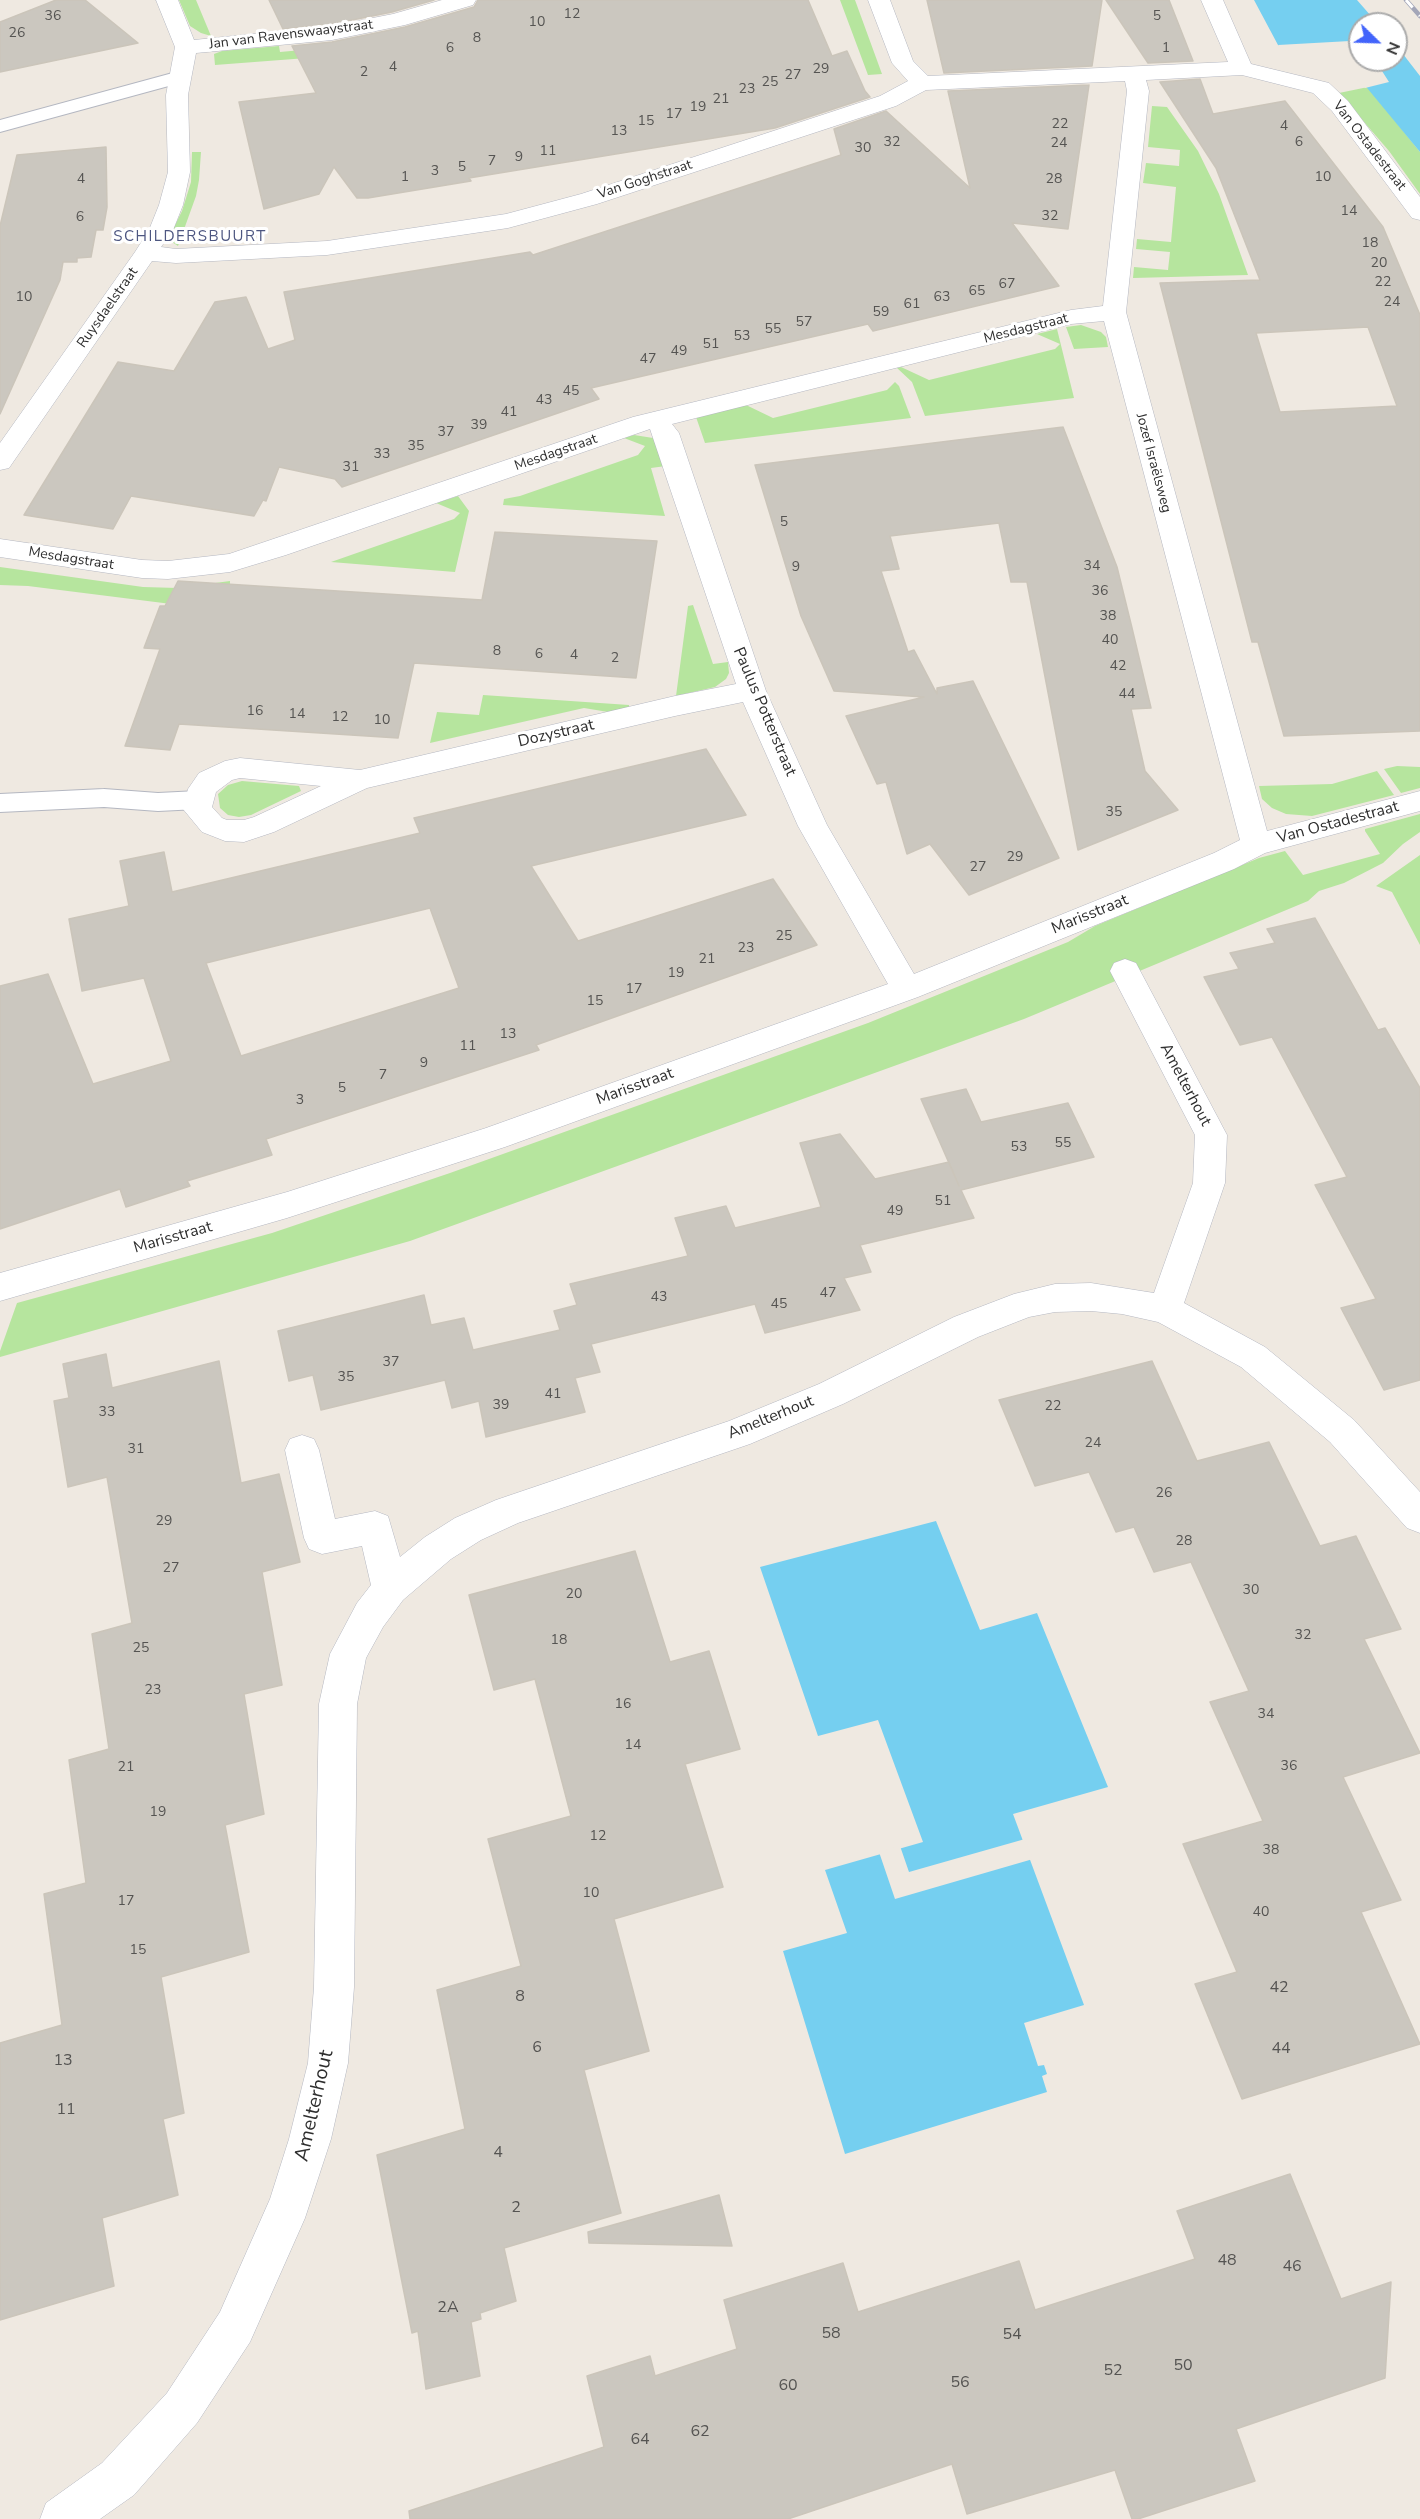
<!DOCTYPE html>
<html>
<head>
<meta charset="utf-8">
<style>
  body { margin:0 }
  #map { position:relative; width:1420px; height:2519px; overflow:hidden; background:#efe9e1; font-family:"Nunito Sans",sans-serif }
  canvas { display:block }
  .north { position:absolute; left:1348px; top:12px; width:60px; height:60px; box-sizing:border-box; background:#fff; border:2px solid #ababab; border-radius:50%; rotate:113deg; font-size:16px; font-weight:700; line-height:24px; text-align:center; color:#2e2e2e }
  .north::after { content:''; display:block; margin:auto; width:21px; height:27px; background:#4264fb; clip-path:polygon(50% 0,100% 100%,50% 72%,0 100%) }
</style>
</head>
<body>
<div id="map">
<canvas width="1420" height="2519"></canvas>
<div class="north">N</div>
</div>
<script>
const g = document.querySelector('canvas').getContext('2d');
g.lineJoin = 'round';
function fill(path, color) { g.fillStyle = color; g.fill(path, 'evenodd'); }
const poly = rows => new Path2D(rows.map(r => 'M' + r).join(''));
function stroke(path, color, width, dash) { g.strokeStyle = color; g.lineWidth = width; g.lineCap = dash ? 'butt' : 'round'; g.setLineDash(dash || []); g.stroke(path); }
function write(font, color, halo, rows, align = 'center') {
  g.font = font + ' "Nunito Sans",sans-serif'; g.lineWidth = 6; g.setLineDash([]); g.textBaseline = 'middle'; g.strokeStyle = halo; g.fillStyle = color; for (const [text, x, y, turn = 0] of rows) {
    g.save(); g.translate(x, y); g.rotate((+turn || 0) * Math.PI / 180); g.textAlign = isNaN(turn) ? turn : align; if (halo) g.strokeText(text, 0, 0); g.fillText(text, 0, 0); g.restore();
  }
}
const green = poly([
  [179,0,196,0,211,36,201,33,190,26],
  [840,0,855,0,882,74,868,75],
  [279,46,280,52,302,50,307,58,215,65,214,54,222,51],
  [1368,87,1420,152,1420,194,1389,151,1339,93],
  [1152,106,1167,107,1198,151,1219,194,1248,275,1133,278,1134,267,1168,270,1170,252,1136,249,1137,239,1171,242,1176,187,1143,183,1146,163,1179,166,1180,150,1148,147],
  [192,152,201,152,199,180,196,196,178,246,172,242,170,235,182,211,191,182],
  [1081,325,1101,332,1106,337,1108,347,1074,349,1066,327],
  [1057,329,1074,398,925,416,912,382,897,368,901,367,929,380,1055,349,1060,344,1037,334],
  [895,382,899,386,911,418,705,443,696,417,746,405,773,418,887,390],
  [634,435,653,438,666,466,651,468,665,516,503,505,504,499,520,496,638,455,645,446,624,438],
  [458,496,469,511,455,572,331,562,454,519,460,513,436,503],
  [0,567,143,587,178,588,230,581,229,619,219,610,28,586,0,585],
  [693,605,713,664,728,662,729,673,726,679,715,687,676,696,688,606],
  [483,695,629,705,629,707,608,712,584,708,430,743,437,712,479,715],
  [1397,766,1420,767,1420,788,1401,793,1384,769],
  [1377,771,1394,795,1312,816,1286,814,1272,808,1262,799,1259,786,1332,784],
  [242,781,299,786,301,791,251,815,239,817,228,815,220,808,218,794,228,785],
  [1420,814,1420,832,1403,844,1383,863,1344,883,1319,891,1308,901,1024,1019,410,1241,0,1357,0,1351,17,1303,272,1233,450,1173,868,1023,1068,942,1095,926,1259,858,1285,851,1303,875,1380,854,1365,831,1365,829],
  [1420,855,1420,945,1392,892,1376,886]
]);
const water = poly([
  [1254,0,1357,0,1378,24,1360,24,1360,60,1396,60,1396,45,1420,76,1420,152,1339,54,1327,49,1283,49,1278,45],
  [936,1521,980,1630,1037,1613,1108,1787,1013,1814,1084,2005,1024,2023,1038,2066,1044,2065,1047,2074,1042,2076,1047,2092,845,2154,783,1951,847,1933,825,1870,923,1842,878,1720,818,1736,760,1567]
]);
const pier = poly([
  [1350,41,1355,47,1360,47,1360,60,1375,60,1389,82,1365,88,1333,54,1322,52,1319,50,1282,51,1278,45],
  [1025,1839,1033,1859,895,1899,879,1852,900,1846,909,1872]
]);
const building = poly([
  [56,0,85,0,138,43,0,72,0,22,56,0],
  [269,0,434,0,392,12,332,24,283,29,269,0],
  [478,0,808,0,832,56,847,51,865,91,870,97,775,128,469,178,471,181,368,198,357,198,334,167,319,194,264,209,239,102,316,93,292,46,332,42,405,27,474,7,478,0],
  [927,0,1102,0,1092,66,944,73,927,0],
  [1106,0,1169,0,1193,61,1148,63,1106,0],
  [1200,79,1213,114,1285,101,1383,227,1420,315,1420,731,1284,736,1258,642,1252,642,1160,283,1260,280,1216,168,1160,82,1200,79],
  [1368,327,1397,406,1280,412,1256,333,1368,327],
  [1089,85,1068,229,1012,223,1059,286,873,331,868,324,591,388,599,399,342,487,335,479,279,467,266,501,263,500,254,516,131,496,113,529,24,515,118,362,174,371,215,302,246,297,268,349,295,340,284,292,530,252,533,255,841,155,834,129,886,111,970,188,948,91,1089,85],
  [106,147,107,207,103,230,96,230,91,257,77,258,77,262,63,262,60,280,0,414,0,226,17,155,106,147],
  [1063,427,1117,567,1132,628,1151,708,1131,709,1145,771,1178,810,1078,850,1027,582,1011,582,999,523,890,536,899,569,881,571,908,652,914,650,937,694,937,688,973,681,1059,858,969,895,930,844,907,854,886,782,877,784,846,716,924,697,834,691,801,616,755,465,1063,427],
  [495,532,657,541,636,678,414,663,398,738,179,724,170,750,125,746,160,649,144,648,160,606,165,606,178,581,482,600,495,532],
  [706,749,746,815,531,866,578,941,773,879,817,945,536,1045,539,1050,266,1139,272,1155,187,1181,190,1186,126,1207,120,1189,0,1229,0,986,48,974,93,1084,171,1061,144,978,82,991,69,919,129,906,120,861,164,852,172,892,420,833,414,818,706,749],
  [430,908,459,988,241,1056,206,963,430,908],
  [1315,918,1378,1030,1385,1028,1420,1088,1420,1380,1384,1390,1341,1308,1376,1299,1315,1185,1347,1177,1272,1037,1240,1045,1204,977,1239,969,1230,953,1275,943,1267,929,1315,918],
  [966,1089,981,1122,1068,1103,1094,1157,961,1190,974,1218,860,1245,871,1272,844,1278,860,1310,765,1333,755,1304,591,1344,600,1372,575,1378,585,1412,486,1437,479,1401,452,1408,445,1380,321,1410,313,1375,289,1381,278,1331,424,1295,431,1325,464,1318,473,1350,560,1330,554,1311,577,1305,570,1284,688,1256,675,1218,726,1206,735,1228,821,1207,800,1143,840,1134,875,1179,949,1162,959,1186,921,1099,966,1089],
  [106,1354,112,1388,219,1361,241,1483,279,1474,300,1562,262,1572,282,1685,244,1694,264,1814,225,1825,249,1952,161,1977,184,2113,163,2119,178,2195,102,2218,114,2286,0,2320,0,2043,62,2025,44,1894,86,1883,69,1760,109,1749,92,1634,132,1623,107,1477,68,1487,54,1401,69,1398,63,1364,106,1354],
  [1152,1361,1197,1461,1269,1442,1320,1546,1356,1536,1401,1629,1364,1639,1420,1753,1343,1777,1401,1900,1361,1912,1420,2044,1242,2099,1195,1984,1237,1972,1183,1844,1263,1821,1210,1702,1249,1691,1191,1562,1154,1572,1134,1527,1116,1532,1089,1472,1035,1486,999,1400,1152,1361],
  [635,1551,670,1662,709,1651,740,1749,685,1764,723,1887,614,1919,649,2051,584,2070,621,2213,504,2248,516,2301,480,2313,481,2319,471,2322,480,2376,426,2389,418,2331,412,2333,377,2155,465,2129,437,1990,521,1966,488,1839,571,1816,535,1679,494,1690,469,1595,635,1551],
  [1290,2174,1341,2299,1391,2282,1385,2378,1236,2429,1255,2481,1138,2519,1132,2519,1115,2470,967,2514,952,2464,788,2519,410,2519,409,2511,604,2447,587,2376,650,2356,655,2376,737,2349,724,2300,843,2263,858,2312,1019,2261,1035,2310,1195,2259,1177,2211,1290,2174],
  [719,2195,732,2246,589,2243,588,2232,719,2195]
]);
const lane = poly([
  [180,71,187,73,190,77,187,81,0,132,0,120,180,71],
  [104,789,158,793,198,791,207,793,211,800,207,807,198,809,158,811,104,807,0,812,0,794,104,789]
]);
const street = poly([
  [156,0,178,0,194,40,332,26,393,14,442,0,476,0,473,5,405,25,332,40,196,53,188,95,190,172,183,205,173,230,161,247,176,249,327,241,506,214,581,194,880,96,908,81,892,63,868,0,890,0,913,61,928,76,1228,62,1201,0,1223,0,1251,64,1329,83,1348,101,1420,197,1420,220,1412,218,1332,111,1313,93,1242,75,1146,80,1149,91,1126,312,1267,831,1420,791,1420,811,1265,853,1234,869,918,997,505,1147,287,1218,0,1301,0,1273,287,1192,486,1128,888,984,798,826,743,702,675,716,367,788,274,832,244,842,225,841,202,832,183,809,188,789,199,773,225,761,240,758,360,770,675,696,736,684,650,429,286,555,230,572,168,579,142,578,0,557,0,539,142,560,168,561,229,554,633,417,1071,310,1103,306,1127,91,1125,81,926,90,896,106,597,204,508,228,327,255,176,263,152,261,9,468,0,470,0,443,135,252,149,230,159,205,168,172,166,95,175,47,156,0],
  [1104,321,1240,840,1214,853,914,974,827,825,766,691,679,433,672,424,1071,324,1104,321],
  [240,778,321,786,254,817,244,820,227,820,222,818,212,807,216,792,232,780,240,778],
  [1125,959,1136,963,1227,1135,1225,1183,1184,1303,1265,1347,1354,1420,1420,1492,1420,1533,1407,1528,1330,1442,1241,1367,1158,1322,1122,1314,1091,1311,1055,1312,1029,1317,978,1337,843,1404,750,1444,518,1523,481,1540,451,1559,403,1600,383,1627,366,1658,357,1704,354,1987,348,2063,331,2139,305,2218,250,2342,197,2423,134,2495,100,2519,40,2519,46,2503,102,2463,167,2393,220,2312,270,2199,289,2139,308,2063,314,1987,319,1704,330,1654,357,1603,371,1585,362,1546,322,1554,309,1549,304,1538,285,1450,290,1439,302,1435,314,1439,319,1450,335,1519,375,1511,388,1516,400,1557,425,1537,455,1518,496,1500,729,1421,819,1384,954,1317,1014,1294,1055,1284,1091,1283,1154,1293,1193,1183,1195,1135,1110,971,1114,963,1125,959]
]);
const rail = poly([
  [1406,0,1420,16]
]);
const numberNames = [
  ["12",572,15],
  ["36",53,17],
  ["5",1157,17],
  ["10",537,23],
  ["26",17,34],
  ["8",477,39],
  ["6",450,49],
  ["1",1166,49],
  ["4",393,68],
  ["29",821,70],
  ["2",364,73],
  ["27",793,76],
  ["25",770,83],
  ["23",747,90],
  ["21",721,100],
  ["19",698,108],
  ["17",674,115],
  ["15",646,122],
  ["22",1060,125],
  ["4",1284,127],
  ["13",619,132],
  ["32",892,143],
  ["6",1299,143],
  ["24",1059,144],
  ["30",863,149],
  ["11",548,152],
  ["9",519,158],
  ["7",492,162],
  ["5",462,168],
  ["3",435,172],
  ["1",405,178],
  ["10",1323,178],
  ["4",81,180],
  ["28",1054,180],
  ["14",1349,212],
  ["32",1050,217],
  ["6",80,218],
  ["18",1370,244],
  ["20",1379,264],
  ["22",1383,283],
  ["67",1007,285],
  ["65",977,292],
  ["10",24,298],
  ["63",942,298],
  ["24",1392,303],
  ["61",912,305],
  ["59",881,313],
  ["57",804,323],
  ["55",773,330],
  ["53",742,337],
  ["51",711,345],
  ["49",679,352],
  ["47",648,360],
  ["45",571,392],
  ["43",544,401],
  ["41",509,413],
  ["39",479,426],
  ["37",446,433],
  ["35",416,447],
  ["33",382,455],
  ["31",351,468],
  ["5",784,523],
  ["34",1092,567],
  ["9",796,568],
  ["36",1100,592],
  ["38",1108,617],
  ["40",1110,641],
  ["8",497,652],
  ["6",539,655],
  ["4",574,656],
  ["2",615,659],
  ["42",1118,667],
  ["44",1127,695],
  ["16",255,712],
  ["14",297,715],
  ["12",340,718],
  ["10",382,721],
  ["35",1114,813],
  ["29",1015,858],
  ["27",978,868],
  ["25",784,937],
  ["23",746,949],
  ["21",707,960],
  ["19",676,974],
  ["17",634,990],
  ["15",595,1002],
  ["13",508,1035],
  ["11",468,1047],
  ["9",424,1064],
  ["7",383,1076],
  ["5",342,1089],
  ["3",300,1101],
  ["55",1063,1144],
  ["53",1019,1148],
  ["51",943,1202],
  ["49",895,1212],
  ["47",828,1294],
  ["43",659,1298],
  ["45",779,1305],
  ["37",391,1363],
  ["35",346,1378],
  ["41",553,1395],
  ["39",501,1406],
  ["22",1053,1407],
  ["33",107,1413],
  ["24",1093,1444],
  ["31",136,1450],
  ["26",1164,1494],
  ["29",164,1522],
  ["28",1184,1542],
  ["27",171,1569],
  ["30",1251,1591],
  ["20",574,1595],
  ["32",1303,1636],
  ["18",559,1641],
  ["25",141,1649],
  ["23",153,1691],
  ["16",623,1705],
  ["34",1266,1715],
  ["14",633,1746],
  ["36",1289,1767],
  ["21",126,1768],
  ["19",158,1813],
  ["12",598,1837],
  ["38",1271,1851],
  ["10",591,1894],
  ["17",126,1902],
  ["40",1261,1913],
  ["15",138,1951]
];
const farStreetnames = [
  ["Jan van Ravenswaaystraat",291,35,-7],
  ["Van Ostadestraat",1369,146,52],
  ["Van Goghstraat",645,180,-18],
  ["Ruysdaelstraat",108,308,-55],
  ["Mesdagstraat",1026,329,-14],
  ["Mesdagstraat",556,453,-19],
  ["Jozef Israëlsweg",1153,463,75],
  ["Mesdagstraat",71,559,9]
];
const farNeighbourhoodnames = [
  ["SCHILDERSBUURT",190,237]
];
const streetNames = [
  ["Paulus Potterstraat",764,712,67],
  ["Dozystraat",556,734,-13],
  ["Van Ostadestraat",1338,823,-15],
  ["Marisstraat",1090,915,-22],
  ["Amelterhout",1185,1085,62],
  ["Marisstraat",635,1087,-20],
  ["Marisstraat",173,1238,-16],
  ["Amelterhout",771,1418,-22]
];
const nearNumbernames = [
  ["42",1279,1988],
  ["8",520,1997],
  ["6",537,2048],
  ["44",1281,2049],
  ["13",63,2061],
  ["11",66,2110],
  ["4",498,2153],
  ["2",516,2208],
  ["48",1227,2261],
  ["46",1292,2267],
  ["2A",448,2308],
  ["58",831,2334],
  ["54",1012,2335],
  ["50",1183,2366],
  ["52",1113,2371],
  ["56",960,2383],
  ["60",788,2386],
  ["62",700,2432],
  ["64",640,2440]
];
const nearStreetnames = [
  ["Amelterhout",315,2106,-77]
];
fill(green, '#b6e59e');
fill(water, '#75cff0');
fill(pier, '#efe9e1');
fill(building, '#cbc7bf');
stroke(building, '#cbc5ba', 1.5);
stroke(lane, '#b4b7c1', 2);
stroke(street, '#b4b7c1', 1);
fill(lane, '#fff');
fill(street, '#fff');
stroke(rail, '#a3a6b8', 4.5);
stroke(rail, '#fff', 3, [10]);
write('14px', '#555452', null, numberNames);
write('14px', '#2e2e2e', '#fff', farStreetnames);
g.letterSpacing = '1.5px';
write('15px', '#4d5680', '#fff', farNeighbourhoodnames);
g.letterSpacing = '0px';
write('16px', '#2e2e2e', '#fff', streetNames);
write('16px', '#555452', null, nearNumbernames);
write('20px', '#2e2e2e', '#fff', nearStreetnames);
</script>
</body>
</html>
